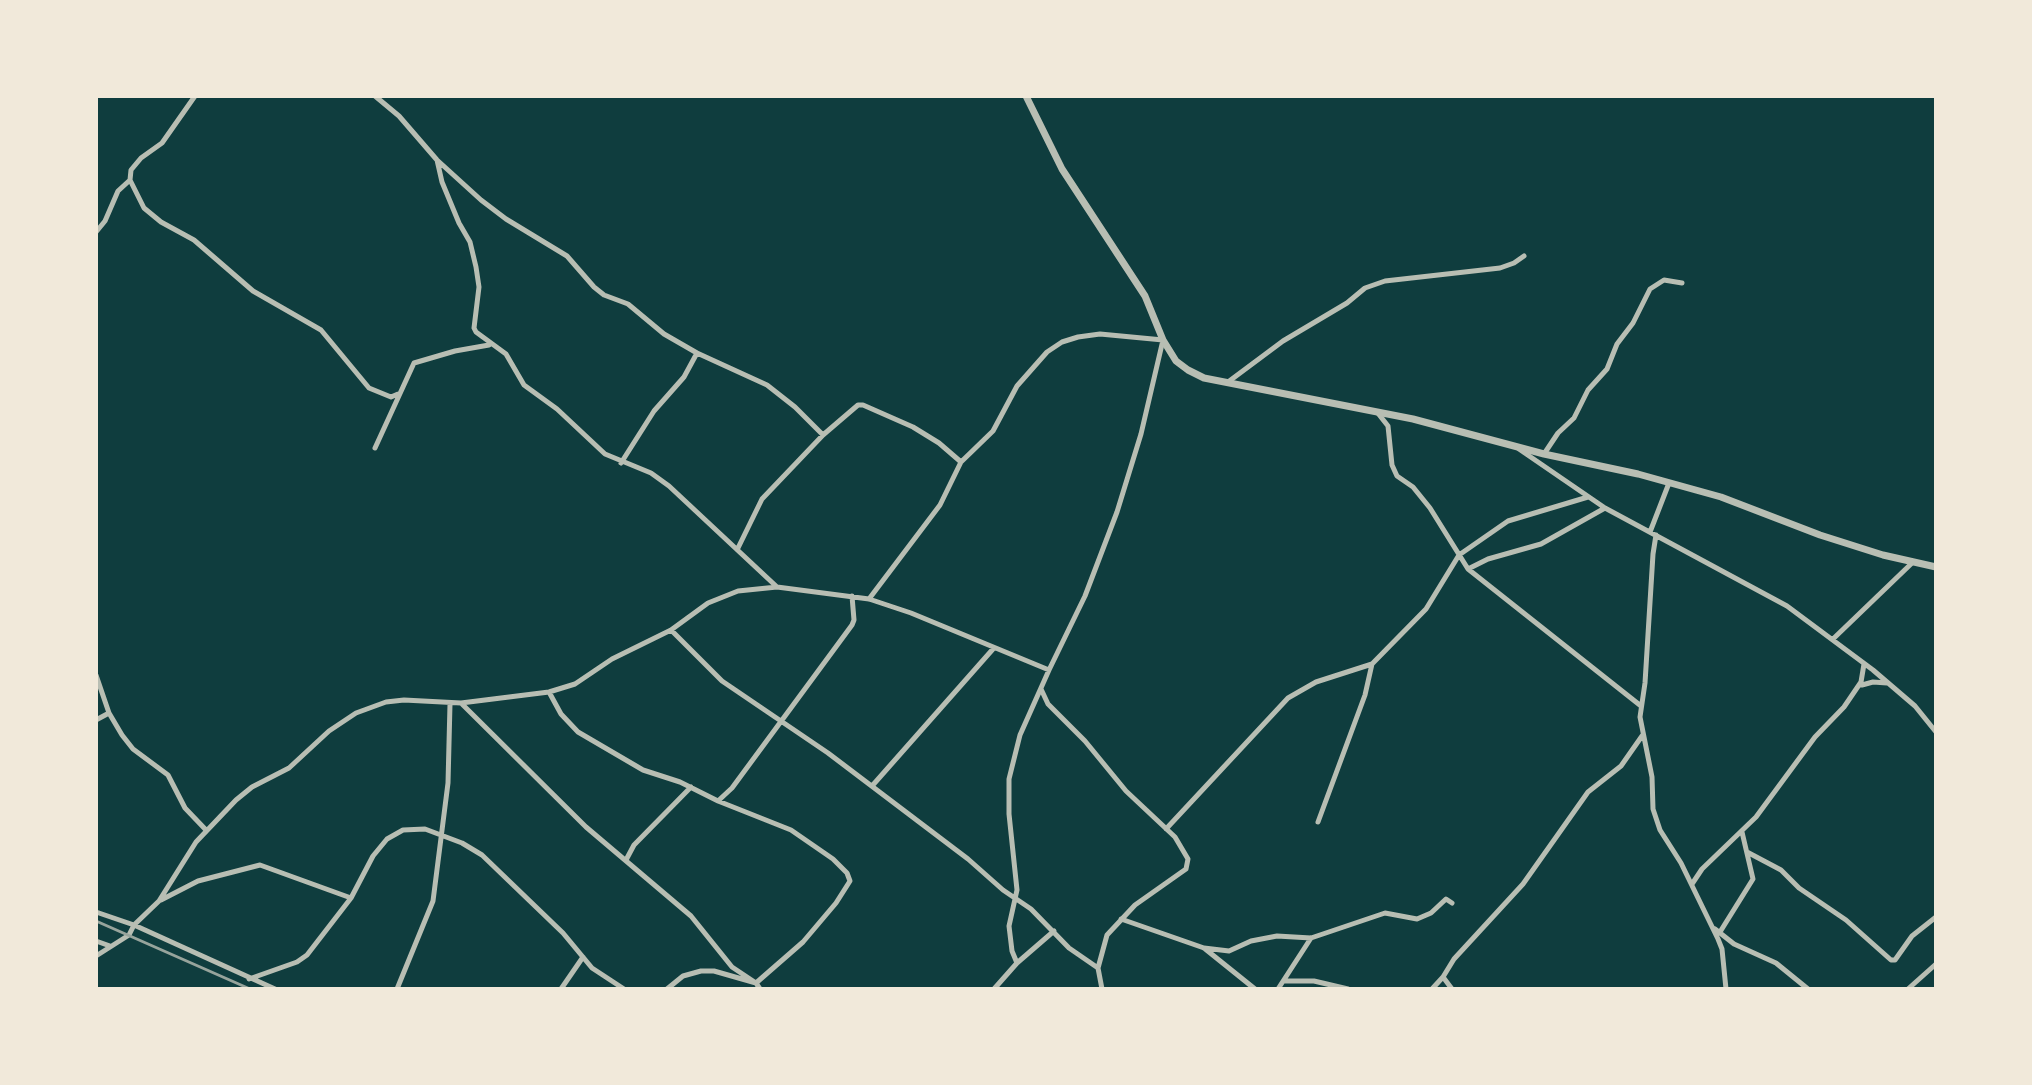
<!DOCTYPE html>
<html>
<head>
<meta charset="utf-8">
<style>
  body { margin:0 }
  #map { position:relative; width:2032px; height:1085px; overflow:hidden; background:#0f3d3e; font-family:Mulish,sans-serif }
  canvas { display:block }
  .frame { position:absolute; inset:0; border:98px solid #f1e9da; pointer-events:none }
</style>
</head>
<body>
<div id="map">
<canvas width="2032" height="1085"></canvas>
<div class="frame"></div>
</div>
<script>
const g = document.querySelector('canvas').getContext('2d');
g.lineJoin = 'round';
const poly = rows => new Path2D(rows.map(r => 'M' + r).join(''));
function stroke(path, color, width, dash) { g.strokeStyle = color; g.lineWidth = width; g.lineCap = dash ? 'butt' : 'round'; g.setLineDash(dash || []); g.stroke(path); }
const minor = poly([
  [195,96,162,143,141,158,131,170,130,180,144,208,161,222,194,240,253,291,321,330,369,388,391,397,398,394],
  [375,96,399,116,437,160,481,200,506,219,567,256,594,287,604,295,628,304,664,334,697,353,684,377,654,411,621,463],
  [437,160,442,182,459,223,470,242,476,267,479,287,474,328,476,332,506,354,524,385,557,409,605,454,651,473,669,486,777,587],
  [96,232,105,221,118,191,130,180],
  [697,353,767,385,795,407,823,435,858,405,863,405,913,427,939,443,961,462],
  [1228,382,1283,341,1347,303,1365,288,1385,281,1500,268,1514,263,1524,256],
  [1377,412,1388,426,1392,465,1397,476,1413,487,1430,508,1468,569,1641,706],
  [375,448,414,363,455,351,489,345],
  [1519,449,1605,508,1787,606,1873,670,1915,706,1936,732],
  [1544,454,1558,433,1574,418,1588,390,1607,369,1617,344,1633,323,1650,289,1664,280,1682,283],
  [1650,532,1669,483],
  [1656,535,1653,554,1645,683,1640,717,1652,777,1653,809,1660,830,1681,863,1718,939,1722,949,1726,989],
  [738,548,762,499,823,435],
  [1468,569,1488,559,1541,544,1605,508],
  [671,630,722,681,828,753,968,859,1003,890,1031,909,1069,948,1098,968],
  [1833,639,1912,563],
  [96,675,109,713,122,735,133,749,168,775,185,808,206,830],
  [1862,685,1873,682,1887,683],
  [1041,689,1048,704,1085,741,1126,791,1175,837,1188,859,1186,869,1135,905,1107,935,1098,968,1102,989],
  [549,692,561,714,578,732,643,770,680,782,718,801,732,788,852,625,854,620,852,596],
  [462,704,586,827,691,916,732,967,756,983,760,989],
  [96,720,109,713],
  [872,786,993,649],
  [1318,822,1365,695,1372,664,1426,609,1459,555,1508,521,1588,497],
  [1166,829,1288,698,1316,682,1372,664],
  [1747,852,1781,870,1799,888,1846,920,1891,960,1895,960,1912,936,1936,917],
  [626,860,634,845,691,787],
  [1692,884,1702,869,1756,817,1815,737,1844,707,1861,682,1864,664],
  [161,900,198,881,260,865,351,898],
  [96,912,134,925,275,989],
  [1121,919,1204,948,1255,989],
  [1715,929,1734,944,1776,963,1808,989],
  [1720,932,1753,879,1742,832],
  [96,941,110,946],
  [1204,948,1229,951,1251,941,1277,936,1311,938,1385,913,1417,919,1431,913,1446,899,1452,903],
  [96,956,129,935,134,925,159,901,196,842,236,800,252,787,289,768,329,731,356,713,386,702,404,700,461,703,549,692,575,684,612,659,671,630,708,603,738,591,777,587,869,599,911,613,1049,670,1085,596,1117,512,1141,434,1163,340,1100,334,1078,337,1062,342,1047,352,1017,386,993,431,961,462,940,505,869,599],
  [1017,963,1012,951,1009,926,1017,890,1009,814,1009,779,1020,735,1049,670],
  [249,979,297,962,307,955,351,898,373,856,387,839,403,830,425,829,462,843,482,855,563,933,592,968,624,989],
  [1284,981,1314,981,1348,989],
  [397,989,433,901,448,783,450,704],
  [561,989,583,957],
  [667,989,683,976,701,971,714,971,756,983,803,942,836,903,850,881,847,873,833,859,791,830,718,801],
  [994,989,1017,963,1054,931],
  [1278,989,1311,938],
  [1432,989,1443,977],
  [1452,989,1443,977,1454,959,1523,884,1588,792,1621,766,1642,736],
  [1908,989,1936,964]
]);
const tertiary = poly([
  [1026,96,1062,169,1145,296,1163,340,1176,361,1188,370,1204,378,1413,419,1544,454,1638,474,1721,497,1820,535,1883,555,1936,567]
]);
const rail = poly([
  [96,921,250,989]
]);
stroke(minor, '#b8beb3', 5);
stroke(tertiary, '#b8beb3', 7);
stroke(rail, '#97a49c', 3);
</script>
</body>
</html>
